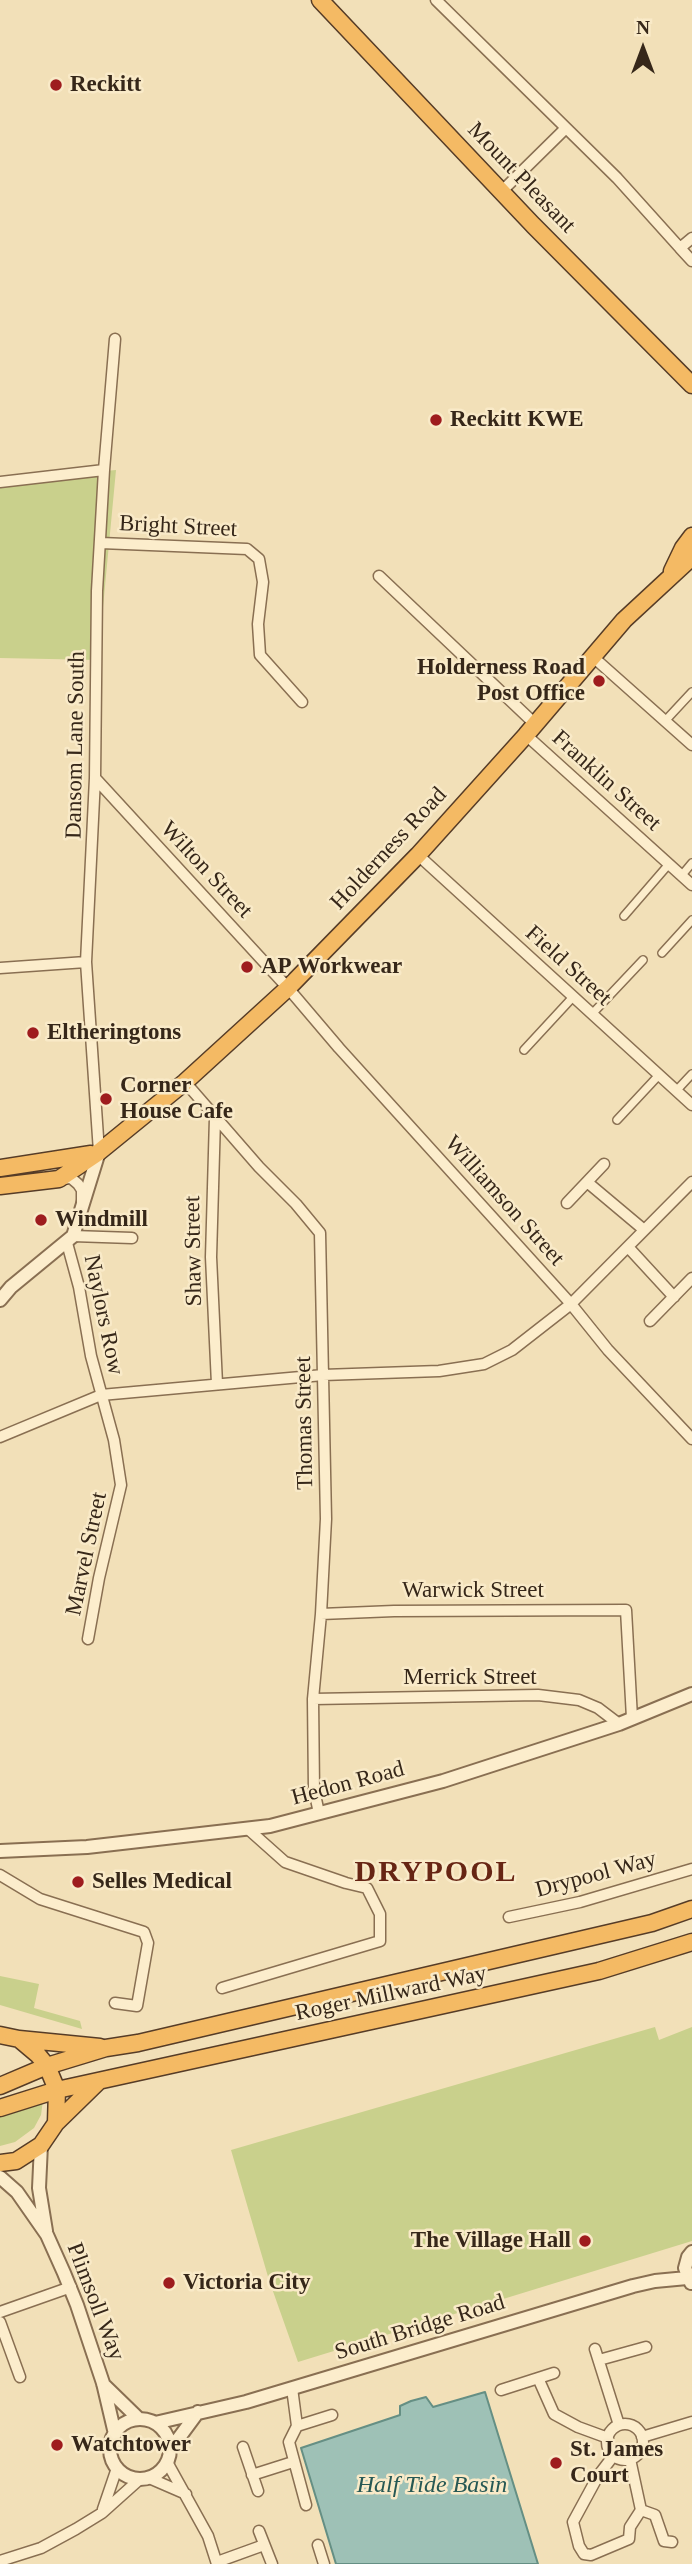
<!DOCTYPE html>
<html>
<head>
<meta charset="utf-8">
<style>
  body { margin:0 }
  #map { position:relative; width:692px; height:2564px; overflow:hidden; background:#f2e0b8; font-family:"Times New Roman",serif }
  canvas { display:block }
  .north { position:absolute; left:608px; top:14px; width:70px; height:70px; -webkit-text-stroke:5px #f9eac8; paint-order:stroke; rotate:0deg; font-size:19px; font-weight:700; line-height:28px; text-align:center; color:#362719 }
  .north::after { content:''; display:block; margin:auto; width:24px; height:32px; background:#362719; clip-path:polygon(50% 0,100% 100%,50% 72%,0 100%) }
</style>
</head>
<body>
<div id="map">
<canvas width="692" height="2564"></canvas>
<div class="north">N</div>
</div>
<script>
const g = document.querySelector('canvas').getContext('2d');
g.lineJoin = 'round';
function fill(path, color) { g.fillStyle = color; g.fill(path, 'evenodd'); }
const poly = rows => new Path2D(rows.map(r => 'M' + r).join(''));
function stroke(path, color, width, dash) { g.strokeStyle = color; g.lineWidth = width; g.lineCap = dash ? 'butt' : 'round'; g.setLineDash(dash || []); g.stroke(path); }
function write(font, color, halo, rows, align = 'center') {
  g.font = font + ' "Times New Roman",serif'; g.lineWidth = 5; g.setLineDash([]); g.textBaseline = 'middle'; g.strokeStyle = halo; g.fillStyle = color; for (const [text, x, y, turn = 0] of rows) {
    g.save(); g.translate(x, y); g.rotate((+turn || 0) * Math.PI / 180); g.textAlign = isNaN(turn) ? turn : align; if (halo) g.strokeText(text, 0, 0); g.fillText(text, 0, 0); g.restore();
  }
}
const green = poly([
  [116,470,98,660,0,658,0,481],
  [0,1976,39,1984,34,2008,80,2021,82,2029,0,2005],
  [655,2027,659,2040,692,2027,692,2241,298,2362,269,2280,231,2150],
  [43,2100,41,2115,34,2128,15,2142,0,2146,0,2116]
]);
const water = poly([
  [485,2392,538,2564,336,2564,301,2448,400,2415,400,2406,411,2401,426,2397,433,2407,485,2392]
]);
const pedestrian = poly([
  [665,721,692,692],
  [682,875,692,863],
  [624,916,669,864],
  [662,953,692,920],
  [592,1014,643,960],
  [524,1050,573,997],
  [676,1091,692,1074],
  [617,1120,659,1075]
]);
const minor = poly([
  [436,0,617,178,680,248,692,238],
  [501,192,566,128],
  [680,248,692,261],
  [0,482,104,470],
  [101,543,247,549,259,559,263,582,258,624,260,655,302,702],
  [379,576,535,724],
  [592,656,692,745],
  [526,735,692,885],
  [95,778,288,988,339,1048,571,1304,608,1350,692,1439],
  [418,855,692,1105],
  [0,968,86,962],
  [185,1082,259,1167,296,1204,320,1233,326,1519,321,1614,313,1699,314,1790,319,1813],
  [215,1118,211,1257,217,1384],
  [99,1152,86,962,95,778,97,591,104,470,115,339],
  [62,1179,71,1178,78,1184,82,1190,82,1202],
  [587,1182,643,1229],
  [567,1203,604,1164],
  [73,1236,132,1238],
  [67,1243,79,1287,91,1356,114,1440,121,1485,99,1578,88,1639],
  [628,1247,674,1297],
  [650,1321,692,1278],
  [0,1437,101,1395,323,1375,439,1371,484,1364,512,1350,571,1304,692,1182],
  [321,1614,394,1611,626,1610,632,1718],
  [313,1699,538,1695,579,1700,598,1708,619,1724],
  [0,1875,40,1899,144,1932,148,1943,137,2006,115,2003],
  [509,1917,580,1902,692,1869],
  [222,1988,380,1941,380,1914,367,1888,346,1883,285,1862,248,1829],
  [0,2312,71,2287],
  [0,2322,20,2377],
  [595,2349,619,2425],
  [599,2360,646,2347],
  [538,2378,554,2414,578,2427,608,2438],
  [292,2388,297,2426,289,2442,306,2505],
  [501,2390,554,2373],
  '607 2442a18 18 0 1 1 36 0a18 18 0 1 1-36 0Z',
  [297,2426,332,2415],
  [642,2437,692,2422],
  [243,2447,258,2491],
  [614,2455,598,2476,573,2522,579,2546,584,2554,591,2555,629,2539,630,2527,641,2510,630,2459],
  [167,2462,208,2536,217,2564],
  [252,2475,293,2462],
  [149,2478,186,2494],
  [103,2509,117,2468],
  [641,2510,655,2515,664,2541,672,2542],
  [259,2531,272,2564],
  [318,2545,324,2564],
  [0,2561,41,2548,76,2529,102,2513,140,2479],
  [217,2562,264,2545]
]);
const tertiary = poly([
  [0,1300,11,1287,73,1236,99,1152],
  [0,1851,87,1847,270,1826,443,1781,619,1724,692,1694],
  [41,2145,39,2188,46,2231],
  [0,2177,17,2192,47,2235,64,2273,77,2305,103,2383,115,2434],
  [691,2283,685,2268,688,2257,692,2252],
  [103,2384,139,2419],
  '110 2449a30 30 0 1 1 60 0a30 30 0 1 1-60 0Z',
  [155,2423,246,2402,633,2286,655,2281,687,2278],
  [170,2450,198,2412]
]);
const trunk = poly([
  [320,0,533,225,692,385],
  [672,571,683,548,692,536],
  [0,1168,91,1154],
  [0,1186,59,1179,99,1152,185,1082,288,988,418,855,526,735,624,620,692,557],
  [0,2035,19,2039,38,2055,47,2066,57,2090,56,2123],
  [19,2039,100,2047],
  [0,2086,47,2066,106,2048,138,2043,476,1964,652,1923,692,1909],
  [0,2108,57,2090,599,1971,692,1942],
  [0,2163,16,2161,41,2145,56,2123,98,2082]
]);
const markers = [
  [56,85,7,"#9e1c1e"],
  [436,420,7,"#9e1c1e"],
  [599,681,7,"#9e1c1e"],
  [247,967,7,"#9e1c1e"],
  [33,1033,7,"#9e1c1e"],
  [106,1099,7,"#9e1c1e"],
  [41,1220,7,"#9e1c1e"],
  [78,1882,7,"#9e1c1e"],
  [585,2241,7,"#9e1c1e"],
  [169,2283,7,"#9e1c1e"],
  [57,2445,7,"#9e1c1e"],
  [556,2463,7,"#9e1c1e"]
];
const poiNames = [
  ["Reckitt",70,85],
  ["Reckitt KWE",450,420],
  ["Holderness Road",585,668,"right"],
  ["Post Office",585,694,"right"],
  ["AP Workwear",261,967],
  ["Eltheringtons",47,1033],
  ["Corner",120,1086],
  ["House Cafe",120,1112],
  ["Windmill",55,1220],
  ["Selles Medical",92,1882],
  ["The Village Hall",571,2241,"right"],
  ["Victoria City",183,2283],
  ["Watchtower",71,2445],
  ["St. James",570,2450],
  ["Court",570,2476]
];
const streetNames = [
  ["Mount Pleasant",521,178,46],
  ["Bright Street",178,527,3],
  ["Dansom Lane South",76,745,-89],
  ["Franklin Street",606,781,42],
  ["Holderness Road",389,849,-47],
  ["Wilton Street",206,870,47],
  ["Field Street",568,966,42],
  ["Williamson Street",504,1201,48],
  ["Shaw Street",194,1251,-91],
  ["Naylors Row",103,1315,78],
  ["Thomas Street",305,1423,-91],
  ["Marvel Street",87,1554,-78],
  ["Warwick Street",473,1591],
  ["Merrick Street",470,1678],
  ["Hedon Road",348,1784,-15],
  ["Drypool Way",596,1875,-15],
  ["Roger Millward Way",391,1994,-12],
  ["Plimsoll Way",95,2302,69],
  ["South Bridge Road",420,2328,-17]
];
const waterNames = [
  ["Half Tide Basin",432,2486]
];
const districtNames = [
  ["DRYPOOL",436,1873]
];
fill(green, '#c9d08c');
fill(water, '#9ec1b6');
stroke(water, '#658f84', 2);
stroke(pedestrian, '#896f52', 10);
stroke(minor, '#896f52', 13);
stroke(tertiary, '#896f52', 16);
stroke(trunk, '#563c27', 19);
stroke(pedestrian, '#fcedcc', 7);
stroke(minor, '#fcedcc', 10);
stroke(tertiary, '#fcedcc', 12);
stroke(trunk, '#f4ba64', 16);
for (const [x, y, r, color] of markers) { const dot = new Path2D(); dot.arc(x, y, r, 0, 2 * Math.PI); g.fillStyle = color; g.fill(dot); stroke(dot, '#f9eac8', 2.5); }
write('bold 23px', '#362719', '#f9eac8', poiNames, 'left');
write('23px', '#362719', '#f9eac8', streetNames);
write('italic 24px', '#265854', '#f9eac8', waterNames);
g.letterSpacing = '2px';
write('bold 30px', '#672514', '#f9eac8', districtNames);
g.letterSpacing = '0px';
</script>
</body>
</html>
